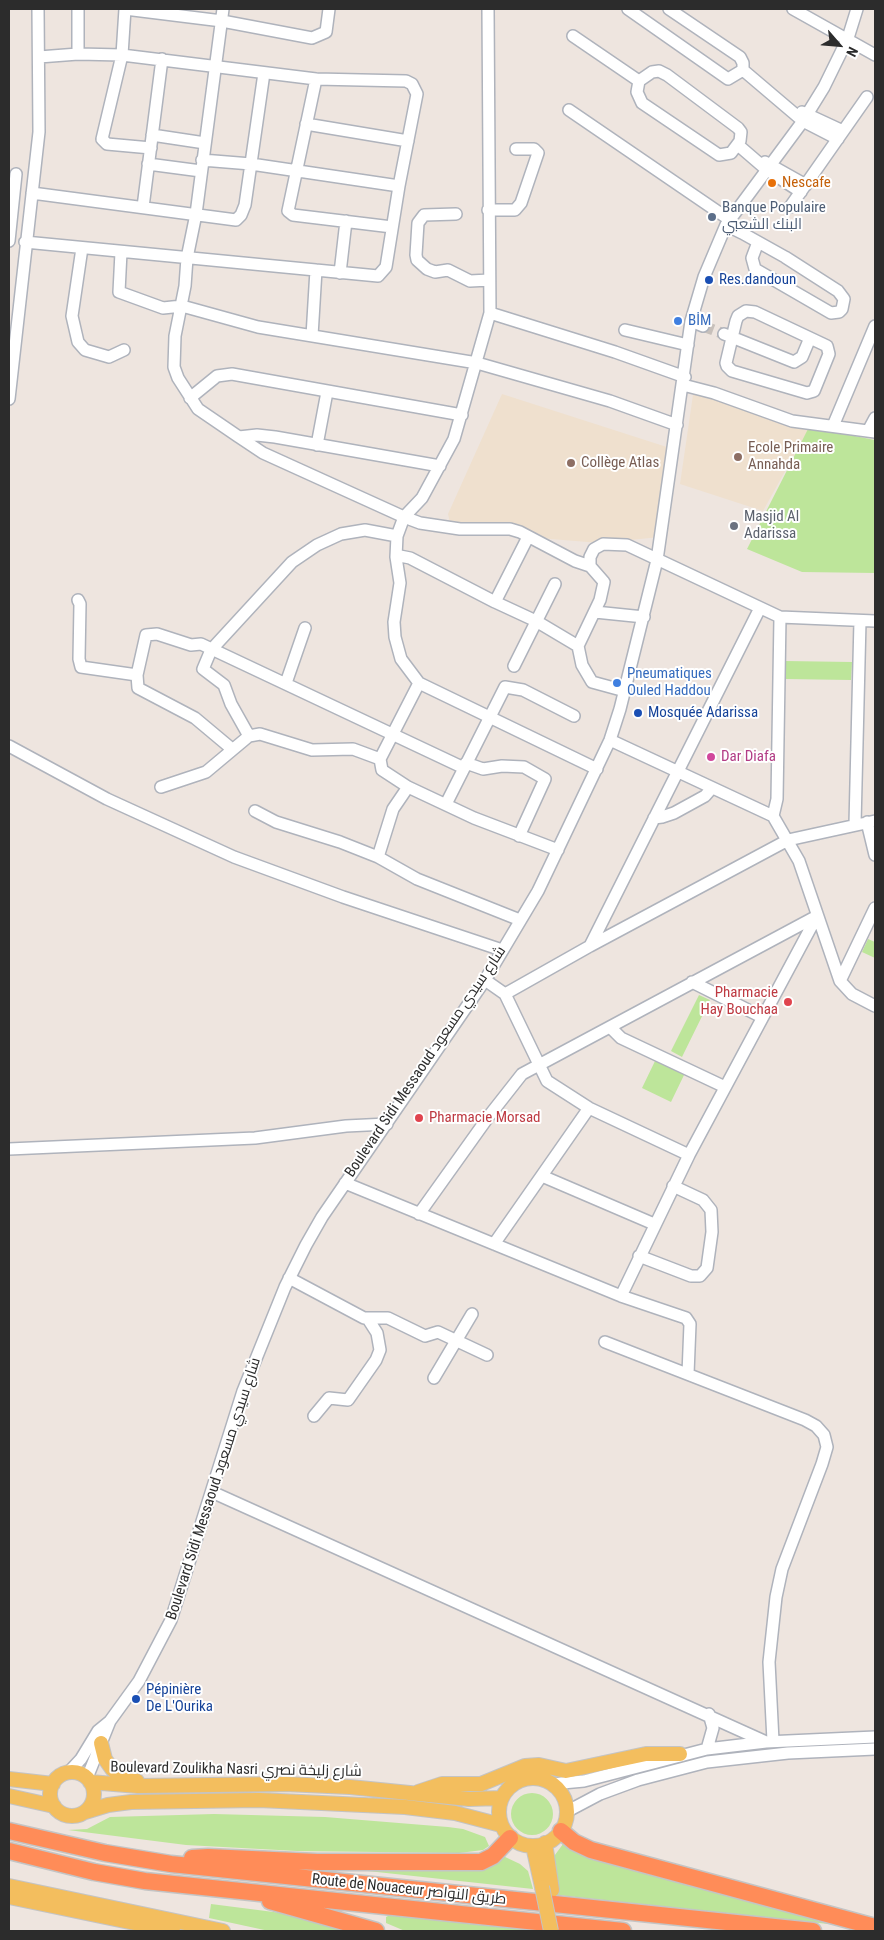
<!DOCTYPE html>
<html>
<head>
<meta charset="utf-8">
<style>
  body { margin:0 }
  #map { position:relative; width:884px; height:1940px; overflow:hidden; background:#eee5df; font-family:"Roboto Condensed",sans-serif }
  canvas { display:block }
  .frame { position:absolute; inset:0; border:10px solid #2c2c2c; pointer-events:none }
  .north { position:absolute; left:814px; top:20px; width:50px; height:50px; -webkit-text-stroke:4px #fff; paint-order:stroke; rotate:117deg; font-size:14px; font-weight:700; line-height:20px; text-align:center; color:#2c2c2c }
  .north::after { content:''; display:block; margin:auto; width:18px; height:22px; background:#2c2c2c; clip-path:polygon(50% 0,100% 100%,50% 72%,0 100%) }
</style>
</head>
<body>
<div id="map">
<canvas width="884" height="1940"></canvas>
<div class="frame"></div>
<div class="north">N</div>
</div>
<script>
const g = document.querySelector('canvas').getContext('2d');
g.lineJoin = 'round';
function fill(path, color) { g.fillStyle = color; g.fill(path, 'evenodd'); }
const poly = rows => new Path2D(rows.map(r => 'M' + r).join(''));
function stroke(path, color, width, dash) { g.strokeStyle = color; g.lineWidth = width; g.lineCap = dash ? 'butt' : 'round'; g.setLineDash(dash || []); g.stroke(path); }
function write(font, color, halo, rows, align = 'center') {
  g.font = font + ' "Roboto Condensed",Cairo,sans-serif'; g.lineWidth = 4; g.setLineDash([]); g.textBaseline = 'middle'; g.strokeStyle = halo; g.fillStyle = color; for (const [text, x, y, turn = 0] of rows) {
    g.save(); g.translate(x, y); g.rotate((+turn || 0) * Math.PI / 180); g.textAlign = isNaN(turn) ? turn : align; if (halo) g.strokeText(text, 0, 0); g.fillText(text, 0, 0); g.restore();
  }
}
const education = poly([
  [700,391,710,392,808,430,763,511,680,484,693,395],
  [502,394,673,449,660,537,600,543,452,531,448,514]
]);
const green = poly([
  [809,427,875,440,875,573,802,572,747,549],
  [785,661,852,662,851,680,785,679],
  [868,939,875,942,875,958,862,952],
  [699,995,710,1000,682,1057,671,1051],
  [656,1059,685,1073,671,1102,642,1088],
  '511 1814a21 21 0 1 1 42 0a21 21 0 1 1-42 0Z',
  [214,1814,325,1817,448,1827,463,1829,485,1837,489,1846,483,1850,459,1853,297,1851,186,1845,68,1830,87,1829,110,1817],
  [563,1844,577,1853,847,1926,557,1895,551,1869,552,1859],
  [503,1856,520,1864,528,1871,533,1889,331,1867],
  [211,1904,297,1915,367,1931,269,1931,209,1918],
  [392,1914,541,1930,541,1931,405,1931,386,1923,386,1917]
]);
const minorTunnel = poly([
  [703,326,724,334]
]);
const minor = poly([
  [78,9,78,54],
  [223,9,196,214,187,258,185,286,175,336,174,367,178,378,198,409,239,437,257,435,275,437,440,466],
  [628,9,728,79,743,70,743,63,740,57,669,9],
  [793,9,875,55],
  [573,36,639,81],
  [743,70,803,121,838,139],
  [659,71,667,75,738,128,741,132,740,141,731,153,719,155,642,103,637,92,639,81,652,72,659,71],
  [316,79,288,211,293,215,392,227],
  [569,110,730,220],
  [802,112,843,131],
  [306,124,408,141],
  [152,135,205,143],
  [738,145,767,170,801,192],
  [151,148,107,144,102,139,122,55,125,9,222,21,312,38,326,32,329,9],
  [202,160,251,164,399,186],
  [765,162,806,185],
  [148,164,201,171],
  [32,193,236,220,241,215,245,205,264,73],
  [143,207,162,59],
  [790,207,867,97],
  [488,210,515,210,521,203,538,153,534,149,516,149],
  [456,214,424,215,418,223,416,255,417,260,427,269,435,272,448,270,470,281,489,280],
  [726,225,742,233,785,257,838,291,844,299,842,309,839,312,831,313,755,269,752,258,758,242],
  [9,241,16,174],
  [25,242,378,276,386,267,399,186,417,94,412,84,406,81,316,79,122,55,78,54,39,57],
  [82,248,72,316,78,342,85,350,109,357,124,350],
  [121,252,119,292,163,308,182,306,258,327,477,363,610,401,677,425],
  [340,273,346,221],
  [746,311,755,312,827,346,829,354,814,391,807,393,732,371,727,366,726,363,736,321,738,316,746,311],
  [490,313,615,352,685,377],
  [691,321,703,326],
  [625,330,688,345],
  [724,334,794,362,802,357,810,338],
  [312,336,316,270],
  [683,385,714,393,792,421,875,432],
  [190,398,217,376,232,374,462,415],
  [9,399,39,132,38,9],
  [833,426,875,326],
  [868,431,875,418],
  [239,437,263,453,404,517,422,498,454,439,490,313,488,9],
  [317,445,327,392],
  [396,557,400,556,410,558,495,602,536,621,578,646],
  [590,566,575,561,520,532,510,529,460,529,420,523,404,517,397,536,396,557,400,583,394,622,395,637,401,659,419,683,597,769],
  [78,600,80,604,79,659,81,667,137,675],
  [495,602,528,537],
  [595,612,644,617],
  [514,666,555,584],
  [286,683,305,628],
  [419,683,380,759,382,770,408,787,474,818,558,850],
  [625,691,592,682,582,665,578,646,600,600,604,582,590,566,590,557,594,549,603,544,627,545,780,617,875,621],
  [249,736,231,704,224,685,203,669,211,650,292,562,317,545,341,534,365,530,397,536],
  [610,740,773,816,799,861,840,981,852,994,875,1006],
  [9,746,107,799,234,857,343,897,502,950],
  [232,749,195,718,138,688,137,675,146,635,157,634,191,645,201,644,464,768],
  [466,763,483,769,502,766,524,767,545,779,519,836],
  [161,787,206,772,249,736,260,734,312,750,353,749,380,759],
  [446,804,505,687,523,690,574,716],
  [255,811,276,822,340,842,378,857,417,879,520,920],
  [773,816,777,799,780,617],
  [654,818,662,817,674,813,705,796,712,788],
  [867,822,875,855],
  [855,824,860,621],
  [378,857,393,809,408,787],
  [590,946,760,608],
  [485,980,505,994,547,1081,589,1108,689,1155],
  [840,981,875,908],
  [692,982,762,1017],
  [505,994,590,946,788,840,875,821],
  [611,1028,621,1038,725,1087],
  [9,1149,255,1138,346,1126,387,1124],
  [542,1176,654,1224],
  [345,1183,621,1296,686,1318,690,1324,688,1374],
  [419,1214,489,1116,522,1074,817,916],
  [494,1244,589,1108],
  [639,1256,691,1276,700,1276,707,1268,712,1232,711,1210,703,1200,673,1186],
  [289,1278,364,1318,388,1318,425,1336,438,1332,487,1355],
  [621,1296,689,1155,817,916],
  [605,1342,805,1420,816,1426,824,1435,827,1447,822,1464,782,1569,776,1597,769,1662,773,1741],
  [434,1378,472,1314],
  [314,1416,329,1398,348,1400,376,1360,380,1350,377,1333,368,1319],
  [212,1492,766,1742],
  [707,1749,713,1728,709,1714],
  [68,1773,81,1759,98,1731,109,1722],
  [87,1778,110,1721,139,1681,171,1620,243,1391,285,1287,306,1245,322,1217,485,980,538,891,610,740,620,709,657,560,691,321,704,277,726,225,803,121,824,87,848,38,857,9],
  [552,1784,584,1781,707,1749,766,1742,875,1737],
  [566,1812,600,1794,638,1780,707,1762,788,1753,875,1749]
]);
const major = poly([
  [101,1743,105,1759,112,1769,121,1776,137,1781],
  '50 1794a22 22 0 1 1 44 0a22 22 0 1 1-44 0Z',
  '499 1812a34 34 0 1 1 68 0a34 34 0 1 1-68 0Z',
  [9,1779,53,1784],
  [90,1782,138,1786,285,1784,350,1787,469,1799,502,1798],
  [418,1792,442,1784,481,1784,525,1766,539,1765,566,1771,646,1754,680,1754],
  [9,1796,54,1806],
  [85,1812,108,1805,131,1802,259,1800,405,1807,455,1813,501,1825],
  [545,1843,552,1890],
  [533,1846,542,1887],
  [9,1886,223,1931],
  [9,1897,173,1931]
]);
const highway = poly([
  [9,1831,105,1853,171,1864,813,1931],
  [561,1831,574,1842,591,1850,875,1927],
  [9,1851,94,1872,145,1881,623,1931],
  [192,1858,208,1857,317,1862,481,1862,493,1856,510,1838],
  [270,1901,376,1931]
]);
const majorBridge = poly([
  [542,1887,551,1931]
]);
const markers = [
  [772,183,5,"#e8710a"],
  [712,217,5,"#5c6f8a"],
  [709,280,5,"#1a4fb4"],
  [678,321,5,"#3f7fe0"],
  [738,457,5,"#8d6e63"],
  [571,463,5,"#8d6e63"],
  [734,526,5,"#6b7280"],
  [617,683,5,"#3f7fe0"],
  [638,713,5,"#1a4fb4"],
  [711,757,5,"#d1479c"],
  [788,1002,5,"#e0444e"],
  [419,1118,5,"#e0444e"],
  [136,1699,5,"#1a4fb4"]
];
const foodNames = [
  ["Nescafe",782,183]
];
const serviceNames = [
  ["Banque Populaire",722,208],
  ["البنك الشعبي",722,225]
];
const transitNames = [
  ["Res.dandoun",719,280],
  ["Mosquée Adarissa",648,713],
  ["Pépinière",146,1690],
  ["De L'Ourika",146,1707]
];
const shopNames = [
  ["BİM",688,321],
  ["Pneumatiques",627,674],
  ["Ouled Haddou",627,691]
];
const educationNames = [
  ["Ecole Primaire",748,448],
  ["Annahda",748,465],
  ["Collège Atlas",581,463]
];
const worshipNames = [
  ["Masjid Al",744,517],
  ["Adarissa",744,534]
];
const hotelNames = [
  ["Dar Diafa",721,757]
];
const healthNames = [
  ["Pharmacie",778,993],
  ["Hay Bouchaa",778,1010],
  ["Pharmacie Morsad",429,1118,"left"]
];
const streetNames = [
  ["Boulevard Sidi Messaoud شارع سيدي مسعود",426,1062,-56],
  ["Boulevard Sidi Messaoud شارع سيدي مسعود",214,1489,-72],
  ["Boulevard Zoulikha Nasri شارع زليخة نصري",236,1770,1],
  ["Route de Nouaceur طريق النواصر",409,1890,6]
];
fill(education, '#efe0ce');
fill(green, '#bde59a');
stroke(minorTunnel, '#c7c0bb', 11, [11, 5.5]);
stroke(minor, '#afb3bc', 14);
stroke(major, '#c4c4c4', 16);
stroke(highway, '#c4c4c4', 19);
stroke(minor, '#fff', 11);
stroke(major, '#f3be5e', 14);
stroke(highway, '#ff8c58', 16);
stroke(majorBridge, '#c4c4c4', 16, []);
stroke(majorBridge, '#f3be5e', 14);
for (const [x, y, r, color] of markers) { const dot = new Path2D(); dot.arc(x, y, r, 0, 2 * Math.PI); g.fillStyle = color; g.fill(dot); stroke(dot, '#fff', 2); }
write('15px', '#c56008', '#fff', foodNames, 'left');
write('15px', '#4e5e75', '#fff', serviceNames, 'left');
write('15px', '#164399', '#fff', transitNames, 'left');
write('15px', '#366cbe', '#fff', shopNames, 'left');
write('15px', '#785e54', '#fff', educationNames, 'left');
write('15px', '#5b616d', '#fff', worshipNames, 'left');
write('15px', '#b23c85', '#fff', hotelNames, 'left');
write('15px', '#be3a42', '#fff', healthNames, 'right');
write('15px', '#2c2c2c', '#fff', streetNames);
</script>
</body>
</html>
